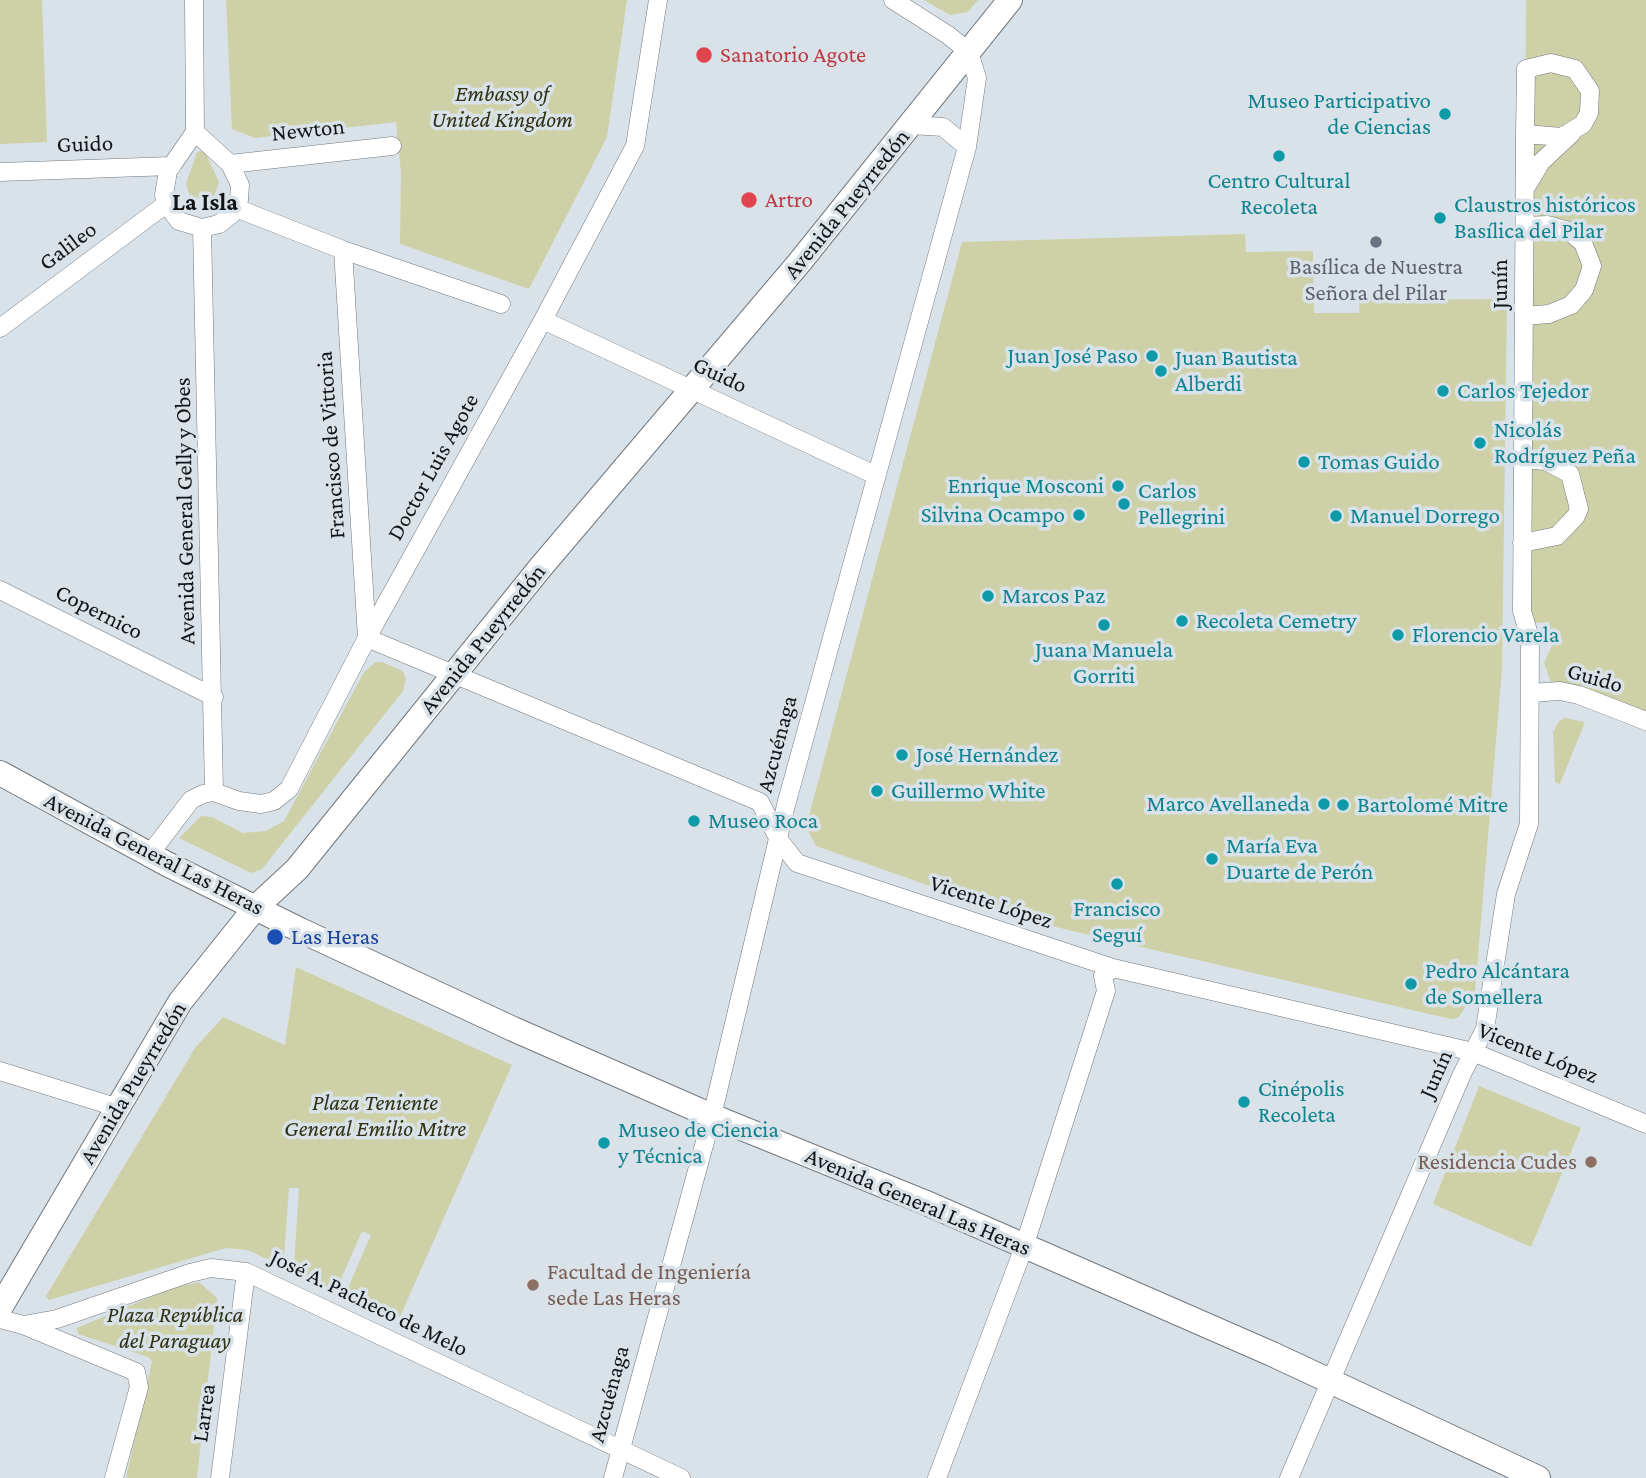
<!DOCTYPE html>
<html>
<head>
<meta charset="utf-8">
<style>
  body { margin:0 }
  canvas { display:block; background:#dae2e9 }
</style>
</head>
<body>
<canvas width="1646" height="1478"></canvas>
<script>
const g = document.querySelector('canvas').getContext('2d');
g.lineJoin = 'round';
function fill(path, color) { g.fillStyle = color; g.fill(path, 'evenodd'); }
const poly = rows => new Path2D(rows.map(r => 'M' + r).join(''));
function stroke(path, color, width, dash) { g.strokeStyle = color; g.lineWidth = width; g.lineCap = dash ? 'butt' : 'round'; g.setLineDash(dash || []); g.stroke(path); }
function write(font, color, halo, rows, align = 'center') {
  g.font = font + ' "Crimson Pro",serif'; g.lineWidth = 7; g.setLineDash([]); g.textBaseline = 'middle'; g.strokeStyle = halo; g.fillStyle = color; for (const [text, x, y, turn = 0] of rows) {
    g.save(); g.translate(x, y); g.rotate((+turn || 0) * Math.PI / 180); g.textAlign = isNaN(turn) ? turn : align; if (halo) g.strokeText(text, 0, 0); g.fillText(text, 0, 0); g.restore();
  }
}
const green = poly([
  [0,0,42,0,47,142,0,144],
  [627,0,607,137,529,289,400,244,401,173,396,122,255,138,232,129,226,0],
  [924,0,978,0,968,12,950,15],
  [1526,0,1646,0,1646,713,1599,693,1551,683,1544,663,1552,645,1549,622,1526,624,1522,611],
  [204,150,219,182,214,197,204,201,189,194,186,184,197,152],
  [1245,234,1246,252,1313,251,1314,313,1359,313,1360,300,1507,299,1502,670,1475,993,1459,1017,1451,1019,1030,921,816,846,806,827,962,242],
  [376,662,382,662,403,671,406,679,403,691,262,869,251,873,179,838,201,816,212,817,243,833,266,831,284,821,364,672],
  [1565,718,1585,722,1560,784,1555,782,1553,732,1559,721],
  [296,967,512,1065,398,1321,352,1299,347,1290,371,1235,362,1231,338,1286,326,1289,297,1274,294,1265,299,1188,289,1188,284,1257,276,1263,247,1250,226,1248,49,1300,46,1296,195,1048,223,1017,285,1045],
  [1479,1086,1581,1128,1531,1247,1433,1204],
  [199,1282,217,1298,197,1478,126,1478,152,1361,148,1357,78,1334,77,1328,172,1288]
]);
const minor = poly([
  [194,0,195,132],
  [911,125,943,127,967,147],
  [195,132,230,164,240,185,239,200,232,214,219,224,202,228,179,221,166,204,164,195,168,171,195,132],
  [230,164,392,146],
  [0,172,172,166],
  [1526,187,1541,162,1571,134],
  [236,208,343,250,501,304],
  [202,228,214,792],
  [343,250,367,638],
  [1524,316,1549,314,1571,305,1584,290,1592,266,1583,243,1569,231,1547,225,1525,226],
  [543,320,875,475],
  [0,328,166,204],
  [1522,543,1557,536,1576,516,1579,509,1570,474,1546,461,1523,459],
  [0,590,214,697],
  [367,638,760,802,779,840,797,863,1113,968,1473,1052,1646,1124],
  [1530,693,1560,691,1579,695,1646,721],
  [149,855,191,800,203,794,214,792,239,801,261,804,274,801,289,789,367,638,543,320,635,146,658,0],
  [0,1071,119,1108],
  [0,1319,23,1325,136,1372,139,1387,114,1478],
  [23,1325,57,1319,190,1273,211,1268,246,1272,681,1478],
  [220,1478,246,1272],
  [613,1478,712,1116,786,805,967,147,977,78,969,52,948,35,893,0],
  [937,1478,1024,1247,1106,991,1103,976,1113,968],
  [1289,1478,1462,1074,1485,1029,1506,894,1529,824,1530,638,1522,611,1523,459,1525,134,1526,69,1551,63,1575,69,1590,91,1589,113,1583,124,1562,137,1525,134]
]);
const secondary = poly([
  [0,773,167,864,300,930,513,1029,712,1116,924,1202,1272,1354,1538,1478],
  [0,1308,180,1002,256,907,297,869,540,568,799,263,1010,0]
]);
const markers = [
  [704,55,9,"#e0444e"],
  [1445,114,7,"#0f9aa8"],
  [1279,156,7,"#0f9aa8"],
  [749,200,9,"#e0444e"],
  [1440,218,7,"#0f9aa8"],
  [1376,242,7,"#6b7280"],
  [1152,356,7,"#0f9aa8"],
  [1161,371,7,"#0f9aa8"],
  [1443,391,7,"#0f9aa8"],
  [1480,443,7,"#0f9aa8"],
  [1304,462,7,"#0f9aa8"],
  [1118,486,7,"#0f9aa8"],
  [1124,504,7,"#0f9aa8"],
  [1079,515,7,"#0f9aa8"],
  [1336,516,7,"#0f9aa8"],
  [988,596,7,"#0f9aa8"],
  [1182,621,7,"#0f9aa8"],
  [1104,625,7,"#0f9aa8"],
  [1398,635,7,"#0f9aa8"],
  [902,755,7,"#0f9aa8"],
  [877,791,7,"#0f9aa8"],
  [1324,804,7,"#0f9aa8"],
  [1343,805,7,"#0f9aa8"],
  [694,821,7,"#0f9aa8"],
  [1212,859,7,"#0f9aa8"],
  [1117,884,7,"#0f9aa8"],
  [275,937,9,"#1a4fb4"],
  [1411,984,7,"#0f9aa8"],
  [1244,1102,7,"#0f9aa8"],
  [604,1143,7,"#0f9aa8"],
  [1591,1162,7,"#8d6e63"],
  [533,1285,7,"#8d6e63"]
];
const healthNames = [
  ["Sanatorio Agote",720,55],
  ["Artro",765,200]
];
const parkNames = [
  ["Embassy of",502,94],
  ["United Kingdom",502,120],
  ["Plaza Teniente",375,1103],
  ["General Emilio Mitre",375,1129],
  ["Plaza República",175,1315],
  ["del Paraguay",175,1341]
];
const cultureNames = [
  ["Museo Participativo",1431,101,"right"],
  ["de Ciencias",1431,127,"right"],
  ["Centro Cultural",1279,181,"center"],
  ["Recoleta",1279,207,"center"],
  ["Claustros históricos",1454,205],
  ["Basílica del Pilar",1454,231],
  ["Juan José Paso",1138,356,"right"],
  ["Juan Bautista",1175,358],
  ["Alberdi",1175,384],
  ["Carlos Tejedor",1457,391],
  ["Nicolás",1494,430],
  ["Rodríguez Peña",1494,456],
  ["Tomas Guido",1318,462],
  ["Enrique Mosconi",1104,486,"right"],
  ["Carlos",1138,491],
  ["Pellegrini",1138,517],
  ["Silvina Ocampo",1065,515,"right"],
  ["Manuel Dorrego",1350,516],
  ["Marcos Paz",1002,596],
  ["Recoleta Cemetry",1196,621],
  ["Florencio Varela",1412,635],
  ["Juana Manuela",1104,650,"center"],
  ["Gorriti",1104,676,"center"],
  ["José Hernández",916,755],
  ["Guillermo White",891,791],
  ["Marco Avellaneda",1310,804,"right"],
  ["Bartolomé Mitre",1357,805],
  ["Museo Roca",708,821],
  ["María Eva",1226,846],
  ["Duarte de Perón",1226,872],
  ["Francisco",1117,909,"center"],
  ["Seguí",1117,935,"center"],
  ["Pedro Alcántara",1425,971],
  ["de Somellera",1425,997],
  ["Cinépolis",1258,1089],
  ["Recoleta",1258,1115],
  ["Museo de Ciencia",618,1130],
  ["y Técnica",618,1156]
];
const streetNames = [
  ["Newton",308,130,-6],
  ["Guido",85,144,-2],
  ["Avenida Pueyrredón",847,204,-51],
  ["Galileo",68,246,-37],
  ["Junín",1500,284,-90],
  ["Guido",720,375,25],
  ["Francisco de Vittoria",331,445,-94],
  ["Doctor Luis Agote",433,467,-61],
  ["Avenida General Gelly y Obes",185,511,-91],
  ["Copernico",99,612,27],
  ["Avenida Pueyrredón",483,639,-51],
  ["Guido",1595,678,16],
  ["Azcuénaga",777,744,-75],
  ["Avenida General Las Heras",154,854,27],
  ["Vicente López",991,902,18],
  ["Vicente López",1538,1053,22],
  ["Junín",1436,1074,-66],
  ["Avenida Pueyrredón",133,1083,-59],
  ["Avenida General Las Heras",918,1202,23],
  ["José A. Pacheco de Melo",369,1303,26],
  ["Azcuénaga",609,1394,-75],
  ["Larrea",204,1413,-82]
];
const worshipNames = [
  ["Basílica de Nuestra",1376,267],
  ["Señora del Pilar",1376,293]
];
const transitNames = [
  ["Las Heras",291,937]
];
const educationNames = [
  ["Residencia Cudes",1577,1162],
  ["Facultad de Ingeniería",547,1272,"left"],
  ["sede Las Heras",547,1298,"left"]
];
const neighbourhoodNames = [
  ["La Isla",205,203]
];
fill(green, '#ced1a7');
stroke(minor, '#71787e', 19);
stroke(secondary, '#71787e', 26);
stroke(minor, '#fff', 18);
stroke(secondary, '#fff', 24);
for (const [x, y, r, color] of markers) { const dot = new Path2D(); dot.arc(x, y, r, 0, 2 * Math.PI); g.fillStyle = color; g.fill(dot); stroke(dot, '#dae2e9', 2.5); }
write('23px', '#be3a42', '#dae2e9', healthNames, 'left');
write('italic 23px', '#2f3112', '#dae2e9', parkNames);
write('23px', '#0d838f', '#dae2e9', cultureNames, 'left');
write('23px', '#111416', '#dae2e9', streetNames);
write('23px', '#5b616d', '#dae2e9', worshipNames);
write('23px', '#164399', '#dae2e9', transitNames, 'left');
write('23px', '#785e54', '#dae2e9', educationNames, 'right');
write('bold 24px', '#111416', '#dae2e9', neighbourhoodNames);
</script>
</body>
</html>
